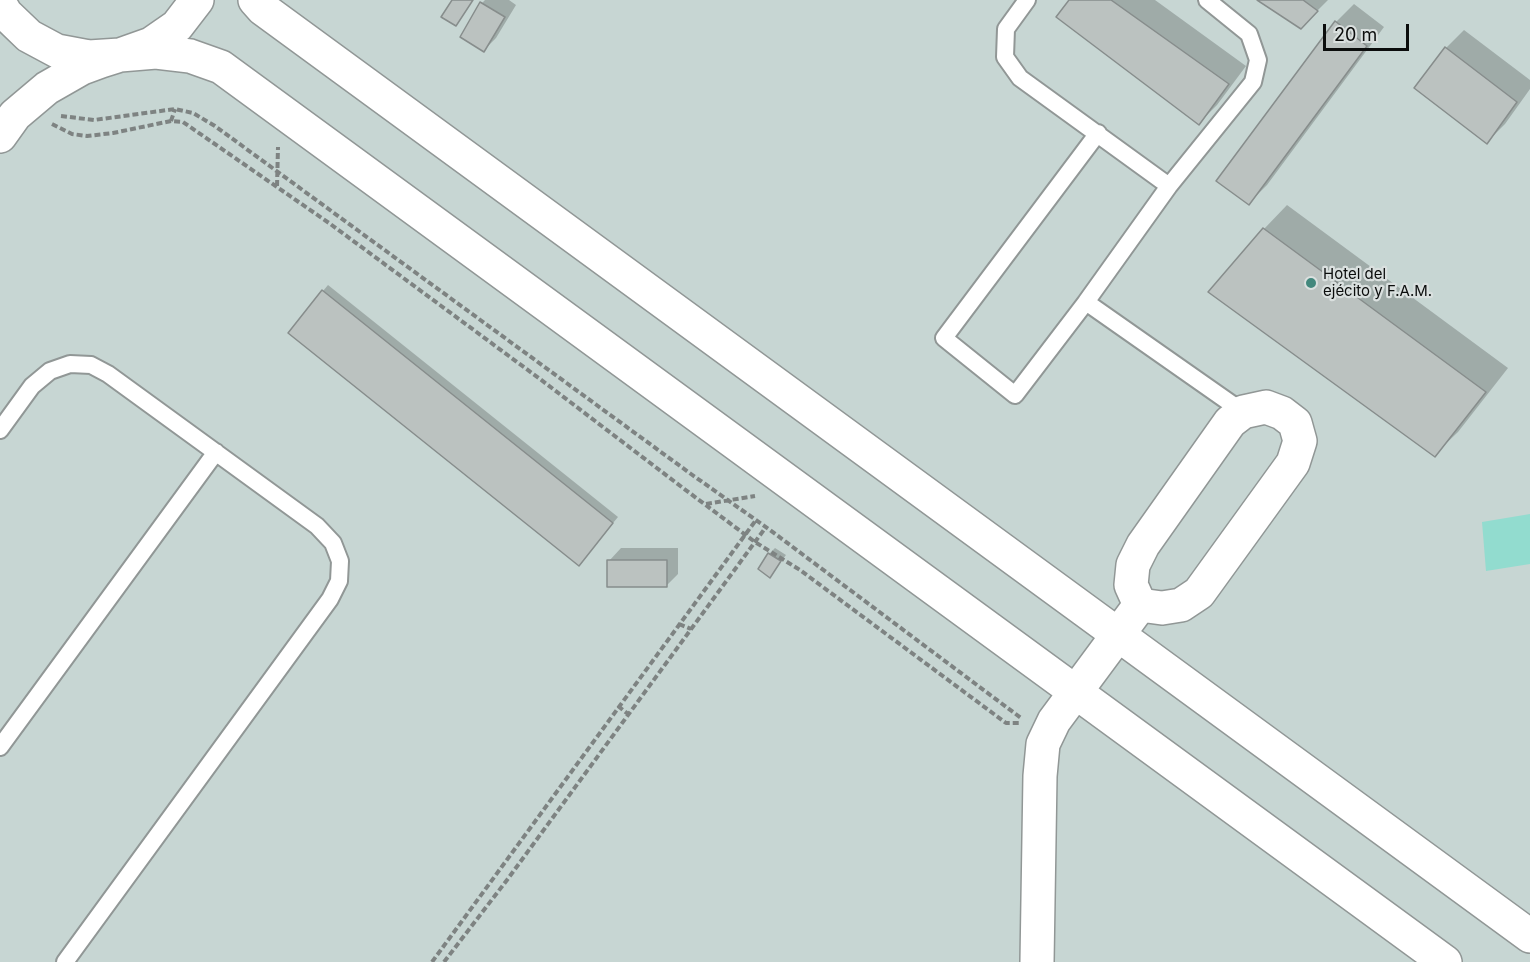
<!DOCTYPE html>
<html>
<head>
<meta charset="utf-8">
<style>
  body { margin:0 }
  #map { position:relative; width:1530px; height:962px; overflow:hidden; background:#dae0df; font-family:Inter,sans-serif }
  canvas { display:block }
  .scale { position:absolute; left:1323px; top:24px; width:86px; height:27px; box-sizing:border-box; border:3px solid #0b0d0c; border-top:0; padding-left:8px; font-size:18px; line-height:21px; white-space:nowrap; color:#0b0d0c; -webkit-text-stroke:4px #dae0df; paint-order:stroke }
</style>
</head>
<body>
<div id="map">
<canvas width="1530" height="962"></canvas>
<div class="scale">20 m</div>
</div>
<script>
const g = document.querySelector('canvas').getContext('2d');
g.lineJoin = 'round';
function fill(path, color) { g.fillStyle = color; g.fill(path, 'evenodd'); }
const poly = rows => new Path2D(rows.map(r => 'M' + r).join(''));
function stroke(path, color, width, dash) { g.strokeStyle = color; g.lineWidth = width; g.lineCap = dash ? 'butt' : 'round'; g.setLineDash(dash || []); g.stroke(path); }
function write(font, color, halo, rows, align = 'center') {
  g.font = font + ' Inter,sans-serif'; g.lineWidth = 4.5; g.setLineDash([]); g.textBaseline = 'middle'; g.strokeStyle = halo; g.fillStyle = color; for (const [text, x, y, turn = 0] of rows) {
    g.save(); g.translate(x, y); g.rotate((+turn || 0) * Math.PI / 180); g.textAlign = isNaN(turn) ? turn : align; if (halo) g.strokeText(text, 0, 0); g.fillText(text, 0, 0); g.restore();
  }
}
const built = poly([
  [0,0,1530,0,1530,962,0,962]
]);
const green = poly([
  [1530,514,1530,564,1486,571,1482,522]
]);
const shadow = poly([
  [485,0,509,0,516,5,496,38,484,50,482,3],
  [1070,0,1155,0,1246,66,1217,105,1199,123],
  [1260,0,1328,0,1301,27],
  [1354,4,1384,27,1267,185,1249,203,1219,180,1336,22],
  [1464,30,1530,80,1530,89,1505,124,1487,142,1446,48],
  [1287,205,1508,368,1458,432,1434,455,1210,292,1264,229],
  [328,285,618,517,579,564,323,291],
  [621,548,678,548,678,574,666,586,609,561],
  [775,548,786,555,770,576,769,554]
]);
const building = poly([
  [452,0,473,0,456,26,441,17,452,0],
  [1069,0,1111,0,1229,84,1199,125,1056,17,1069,0],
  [1257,0,1303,0,1318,11,1301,29,1257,0],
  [480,2,505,17,484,52,460,37,480,2],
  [1335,21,1367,46,1249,205,1216,181,1335,21],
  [1445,47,1517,102,1487,144,1414,88,1445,47],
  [1263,228,1486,392,1435,457,1208,292,1263,228],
  [322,290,613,523,579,566,288,333,322,290],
  [768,553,781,561,770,578,758,569,768,553],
  [607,560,667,560,667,587,607,587,607,560]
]);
const path = poly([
  [61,116,94,120,175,109,193,113,215,126,691,474,770,530,1021,718],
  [171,121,175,109],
  [52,124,72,134,87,136,113,133,171,121,183,122,329,223,540,379,683,488,755,542,800,570,1006,723,1020,723],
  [277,186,278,147],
  [706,504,755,496],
  [679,624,691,629],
  [618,706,628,714],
  [432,962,756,520],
  [444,962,507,880,766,527]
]);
const service = poly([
  [1027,0,1006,29,1005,57,1020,78,1169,186,1253,82,1258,60,1249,34,1207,0],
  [1169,186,1086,302,1243,412],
  [1086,302,1015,395,944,338,1098,133],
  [0,430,32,386,50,371,70,364,91,365,108,374,317,526,333,543,340,561,339,581,330,599,65,962],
  [0,747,216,452]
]);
const minor = poly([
  [255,0,263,9,1530,936],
  [0,4,6,14,29,36,57,51,89,57,120,55,151,44,177,26,197,0],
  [0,136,15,115,47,88,82,68,101,61,120,55,156,52,190,56,221,67,1445,962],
  [1037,962,1040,776,1043,744,1054,721,1140,605,1162,608,1181,605,1199,593,1293,463,1300,441,1295,423,1282,413,1266,407,1243,412,1230,422,1143,545,1133,565,1131,585,1140,605]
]);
const markers = [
  [1311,283,6,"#43887d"]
];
const poiNames = [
  ["Hotel del",1323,274],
  ["ejécito y F.A.M.",1323,291]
];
fill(built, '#c7d6d3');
fill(green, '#92dccf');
fill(shadow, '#0003');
fill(building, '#bbc2c0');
stroke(building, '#878d8c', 1.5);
stroke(service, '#919796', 20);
stroke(minor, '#919796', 36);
stroke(path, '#7e8382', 4, [6, 3]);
stroke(service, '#fff', 16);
stroke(minor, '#fff', 33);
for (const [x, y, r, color] of markers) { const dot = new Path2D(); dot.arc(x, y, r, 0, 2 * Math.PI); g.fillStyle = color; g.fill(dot); stroke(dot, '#dae0df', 2); }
write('15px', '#0b0d0c', '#dae0df', poiNames, 'left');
</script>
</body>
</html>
